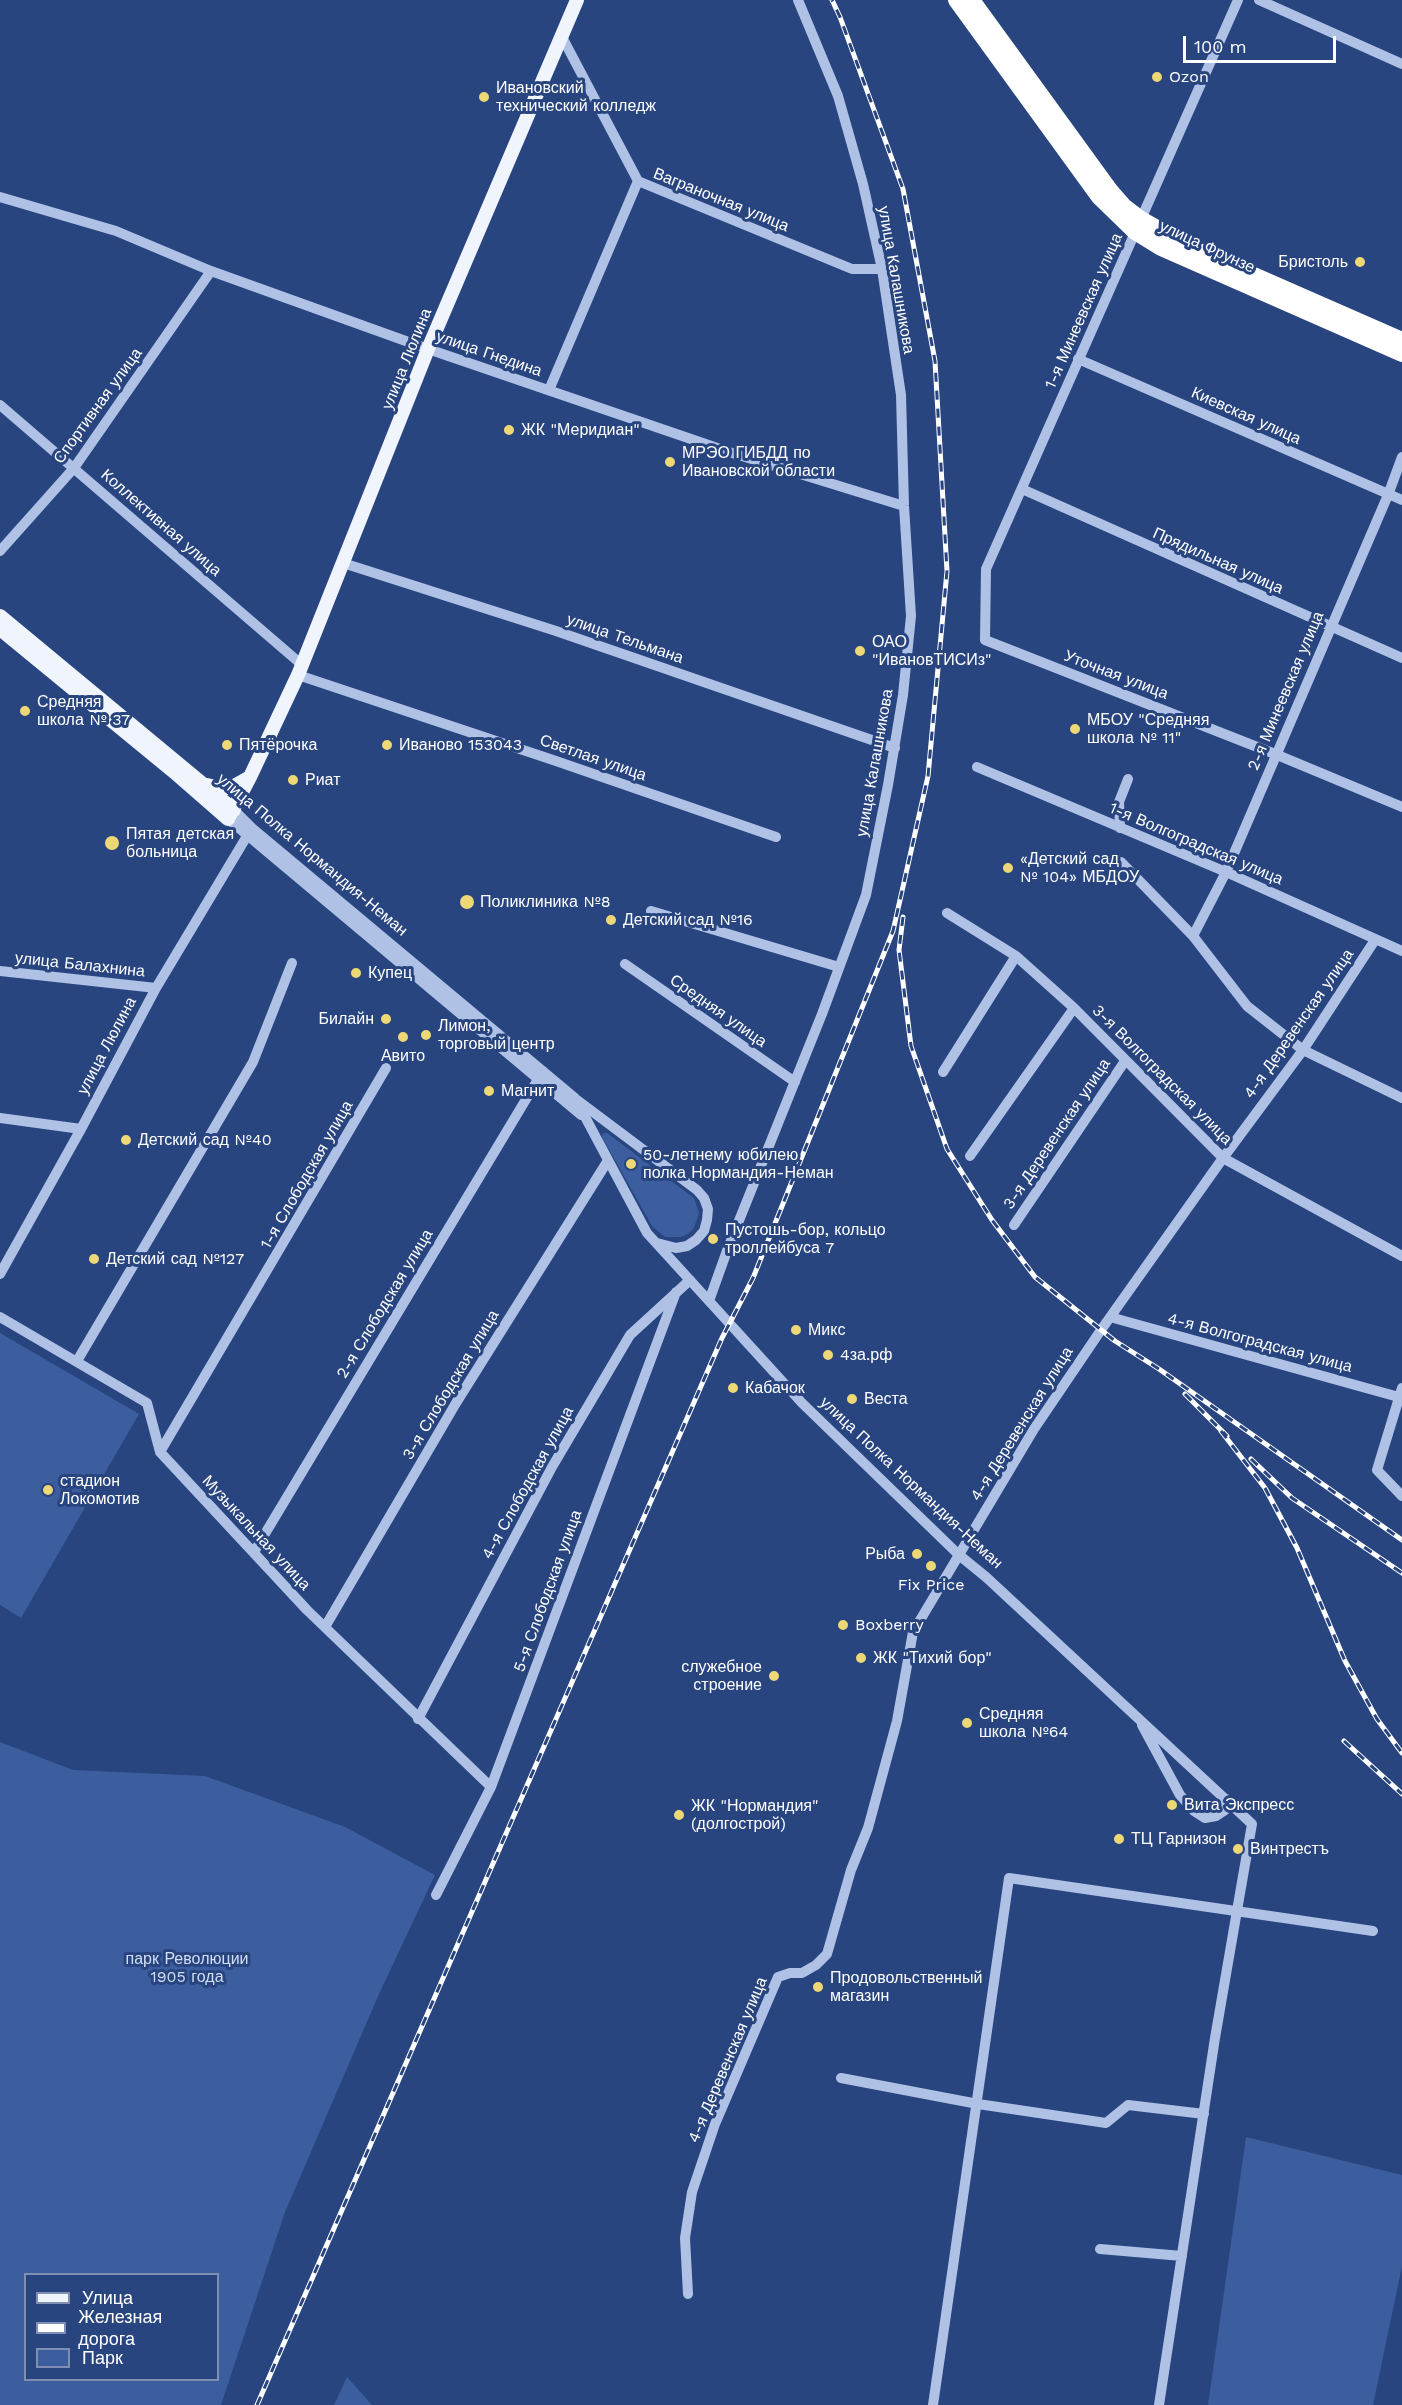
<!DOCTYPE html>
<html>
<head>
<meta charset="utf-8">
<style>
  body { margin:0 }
  #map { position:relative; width:1402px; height:2405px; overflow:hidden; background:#284580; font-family:"Work Sans",sans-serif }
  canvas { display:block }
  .legend { position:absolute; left:24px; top:2273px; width:195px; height:108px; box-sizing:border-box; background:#284580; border:2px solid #7e8fb3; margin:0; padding:8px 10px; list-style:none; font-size:18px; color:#fff }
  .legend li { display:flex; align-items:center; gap:12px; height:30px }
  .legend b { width:30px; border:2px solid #7e8fb3 }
  .scale { position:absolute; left:1183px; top:36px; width:153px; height:27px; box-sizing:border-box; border:3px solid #fff; border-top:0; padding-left:8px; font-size:18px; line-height:21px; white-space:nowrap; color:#fff; -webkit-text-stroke:4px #284580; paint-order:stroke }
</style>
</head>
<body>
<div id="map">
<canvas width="1402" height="2405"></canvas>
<ul class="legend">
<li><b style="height:8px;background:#f0f4fd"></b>Улица</li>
<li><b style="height:8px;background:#fff"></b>Железная дорога</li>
<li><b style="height:16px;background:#3c5e9e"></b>Парк</li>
</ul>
<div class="scale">100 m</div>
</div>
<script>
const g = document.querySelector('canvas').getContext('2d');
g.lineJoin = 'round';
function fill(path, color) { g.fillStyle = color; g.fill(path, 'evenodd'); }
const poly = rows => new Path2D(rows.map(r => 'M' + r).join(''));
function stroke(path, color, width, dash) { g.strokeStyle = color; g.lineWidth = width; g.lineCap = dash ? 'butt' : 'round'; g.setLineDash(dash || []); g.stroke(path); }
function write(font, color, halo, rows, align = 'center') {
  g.font = font + ' "Work Sans",sans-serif'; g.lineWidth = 6; g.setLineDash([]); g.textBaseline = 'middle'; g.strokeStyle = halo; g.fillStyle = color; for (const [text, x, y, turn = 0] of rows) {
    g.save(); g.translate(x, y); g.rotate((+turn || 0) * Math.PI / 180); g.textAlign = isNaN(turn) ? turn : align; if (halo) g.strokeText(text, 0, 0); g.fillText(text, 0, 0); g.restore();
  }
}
const green = poly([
  [603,1133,607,1133,694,1198,699,1213,694,1228,688,1234,681,1237,665,1237,652,1226,602,1137],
  [0,1333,139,1414,21,1618,0,1605],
  [0,1742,73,1770,205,1776,345,1827,435,1875,379,1994,285,2212,221,2405,0,2405],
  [26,2274,218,2274,218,2380,26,2380],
  [1246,2137,1402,2175,1402,2266,1373,2405,1208,2405],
  [347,2377,372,2405,334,2405]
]);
const minor = poly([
  [1238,0,986,569,985,640,1275,754,1402,807],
  [1259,0,1402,64],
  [561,35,638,181,852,269,882,269],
  [0,197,116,231,211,271,428,349,729,452,904,506],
  [1078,359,1402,500],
  [549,390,638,181],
  [0,405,301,664],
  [1022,489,1402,658],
  [0,551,74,468,211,271],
  [343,563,556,631,895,748],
  [298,675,556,761,776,837],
  [977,767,1226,872,1402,951],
  [234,810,252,828,575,1098,647,1233,802,1403,959,1555,986,1577,1252,1824,1215,2038,1159,2405],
  [228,819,581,1115],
  [1120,828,1119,802,1128,779],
  [1121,862,1193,936,1247,1006,1303,1050,1402,1098],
  [651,911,839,967],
  [947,913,1016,956,1074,1008,1223,1158,1402,1256],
  [1193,936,1226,872,1388,495,1402,457],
  [625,964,795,1082],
  [0,971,156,988],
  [943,1072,1016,956],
  [577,1100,697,1190,704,1198,708,1209,707,1220,704,1231,696,1240,687,1246,676,1248,657,1243],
  [0,1118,81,1129],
  [970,1156,1074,1008],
  [1014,1225,1125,1061],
  [0,1274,81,1129,156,988,247,836],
  [709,1301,728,1248,822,1014,866,895,888,785,903,695,911,616,904,506,901,395,882,269,863,184,838,96,798,0],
  [0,1317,147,1403,160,1452,307,1610,491,1787],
  [1110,1317,1402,1398],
  [77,1361,253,1062,292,963],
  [1402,1388,1377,1470,1402,1496],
  [160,1452,386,1068],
  [254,1552,543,1071],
  [325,1627,456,1403,607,1162],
  [418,1719,552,1467,630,1335,690,1280],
  [1142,1725,1180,1795,1194,1811,1205,1818,1216,1816,1225,1810,1226,1799],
  [436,1895,491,1787,676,1292],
  [841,2078,978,2104,1106,2123,1128,2105,1204,2114],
  [1100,2249,1182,2256],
  [688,2294,685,2238,692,2192,715,2124,778,1977,790,1973,802,1973,816,1965,827,1954,851,1870,868,1828,897,1721,913,1632,1034,1429,1101,1330,1223,1158,1303,1050,1375,940],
  [933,2405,1009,1878,1373,1931]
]);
const major = poly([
  [0,616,234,810],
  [0,629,173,771,228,819,250,777,298,675,428,349,577,0],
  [207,785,221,789,232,787,250,777]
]);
const highway = poly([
  [956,0,1099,197,1135,232,1161,248,1402,354],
  [972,0,1110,190,1124,206,1141,219,1190,247,1402,340]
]);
const rail = poly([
  [903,917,899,950,911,1046,947,1149,992,1220,1035,1277,1115,1341,1159,1369,1402,1540],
  [1185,1394,1227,1436],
  [1221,1431,1265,1488,1297,1548,1345,1661,1377,1719,1402,1753],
  [1251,1459,1292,1498,1402,1573],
  [1344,1741,1402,1794],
  [257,2405,722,1338,753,1278,893,931,928,776,947,571,935,361,903,189,840,17,832,0]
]);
const markers = [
  [1157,77,6,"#eed775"],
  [484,97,6,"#eed775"],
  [1360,262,6,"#eed775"],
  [509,430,6,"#eed775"],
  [670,462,6,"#eed775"],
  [860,651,6,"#eed775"],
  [25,711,6,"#eed775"],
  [1075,729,6,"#eed775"],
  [227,745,6,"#eed775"],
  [387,745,6,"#eed775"],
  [293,780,6,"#eed775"],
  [112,843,8,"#eed775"],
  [1008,868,6,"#eed775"],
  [467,902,8,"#eed775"],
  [611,920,6,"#eed775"],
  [356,973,6,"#eed775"],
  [386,1019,6,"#eed775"],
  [426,1035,6,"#eed775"],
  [403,1037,6,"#eed775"],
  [489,1091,6,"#eed775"],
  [126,1140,6,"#eed775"],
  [631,1164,6,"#eed775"],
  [713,1239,6,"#eed775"],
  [94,1259,6,"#eed775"],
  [796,1330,6,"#eed775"],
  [828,1355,6,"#eed775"],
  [733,1388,6,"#eed775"],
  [852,1399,6,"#eed775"],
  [48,1490,6,"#eed775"],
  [917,1554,6,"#eed775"],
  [931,1566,6,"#eed775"],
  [843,1625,6,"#eed775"],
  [861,1658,6,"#eed775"],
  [774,1676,6,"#eed775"],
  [967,1723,6,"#eed775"],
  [1172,1805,6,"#eed775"],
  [679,1815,6,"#eed775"],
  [1119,1839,6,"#eed775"],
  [1238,1849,6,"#eed775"],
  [818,1987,6,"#eed775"]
];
const poiNames = [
  ["Ozon",1169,77],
  ["Ивановский",496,88],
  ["технический колледж",496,106],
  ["Бристоль",1348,262,"right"],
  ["ЖК \"Меридиан\"",521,430],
  ["МРЭО ГИБДД по",682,453],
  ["Ивановской области",682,471],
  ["ОАО",872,642],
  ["\"ИвановТИСИз\"",872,660],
  ["Средняя",37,702],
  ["школа № 37",37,720],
  ["МБОУ \"Средняя",1087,720],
  ["школа № 11\"",1087,738],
  ["Пятёрочка",239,745],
  ["Иваново 153043",399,745],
  ["Риат",305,780],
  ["Пятая детская",126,834],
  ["больница",126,852],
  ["«Детский сад",1020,859],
  ["№ 104» МБДОУ",1020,877],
  ["Поликлиника №8",480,902],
  ["Детский сад №16",623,920],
  ["Купец",368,973],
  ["Билайн",374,1019,"right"],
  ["Лимон,",438,1026],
  ["торговый центр",438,1044],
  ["Авито",403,1056,"center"],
  ["Магнит",501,1091],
  ["Детский сад №40",138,1140],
  ["50-летнему юбилею",643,1155],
  ["полка Нормандия-Неман",643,1173],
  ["Пустошь-бор, кольцо",725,1230],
  ["троллейбуса 7",725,1248],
  ["Детский сад №127",106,1259],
  ["Микс",808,1330],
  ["4за.рф",840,1355],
  ["Кабачок",745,1388],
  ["Веста",864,1399],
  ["стадион",60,1481],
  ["Локомотив",60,1499],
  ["Рыба",905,1554,"right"],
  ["Fix Price",931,1585,"center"],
  ["Boxberry",855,1625],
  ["ЖК \"Тихий бор\"",873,1658],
  ["служебное",762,1667,"right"],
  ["строение",762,1685,"right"],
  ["Средняя",979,1714],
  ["школа №64",979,1732],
  ["Вита Экспресс",1184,1805],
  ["ЖК \"Нормандия\"",691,1806],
  ["(долгострой)",691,1824],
  ["ТЦ Гарнизон",1131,1839],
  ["Винтрестъ",1250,1849],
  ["Продовольственный",830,1978],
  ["магазин",830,1996]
];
const streetNames = [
  ["Ваграночная улица",721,200,22],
  ["улица Фрунзе",1207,247,25],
  ["улица Калашникова",896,280,80],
  ["1-я Минеевская улица",1084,311,-66],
  ["улица Гнедина",489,354,19],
  ["улица Люлина",407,359,-68],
  ["Спортивная улица",98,406,-54],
  ["Киевская улица",1246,416,24],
  ["Коллективная улица",161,523,41],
  ["Прядильная улица",1218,561,24],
  ["улица Тельмана",625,639,19],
  ["Уточная улица",1116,675,21],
  ["2-я Минеевская улица",1286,691,-67],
  ["Светлая улица",593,758,19],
  ["улица Калашникова",875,763,-80],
  ["1-я Волгоградская улица",1196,844,23],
  ["улица Полка Нормандия-Неман",312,855,40],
  ["улица Балахнина",80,965,6],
  ["Средняя улица",718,1011,35],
  ["4-я Деревенская улица",1299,1024,-55],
  ["улица Люлина",107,1046,-62],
  ["3-я Волгоградская улица",1162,1075,45],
  ["3-я Деревенская улица",1057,1134,-56],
  ["1-я Слободская улица",307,1175,-60],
  ["2-я Слободская улица",385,1304,-59],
  ["4-я Волгоградская улица",1260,1343,15],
  ["3-я Слободская улица",451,1385,-59],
  ["4-я Деревенская улица",1022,1424,-58],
  ["4-я Слободская улица",528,1483,-61],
  ["улица Полка Нормандия-Неман",911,1483,43],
  ["Музыкальная улица",256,1533,47],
  ["5-я Слободская улица",548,1591,-70],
  ["4-я Деревенская улица",728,2060,-67]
];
const parkNames = [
  ["парк Революции",187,1959],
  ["1905 года",187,1977]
];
fill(green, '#3c5e9e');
stroke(minor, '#afc2e6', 10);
stroke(major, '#f0f4fd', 14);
stroke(highway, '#fff', 16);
stroke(rail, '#fff', 5);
stroke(rail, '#284580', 3, [9]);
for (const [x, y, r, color] of markers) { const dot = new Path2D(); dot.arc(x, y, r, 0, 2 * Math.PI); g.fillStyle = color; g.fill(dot); stroke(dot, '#284580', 2); }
write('16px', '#fff', '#284580', poiNames, 'left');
write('16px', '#fff', '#284580', streetNames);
write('16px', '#d2def5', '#284580', parkNames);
</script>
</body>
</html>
